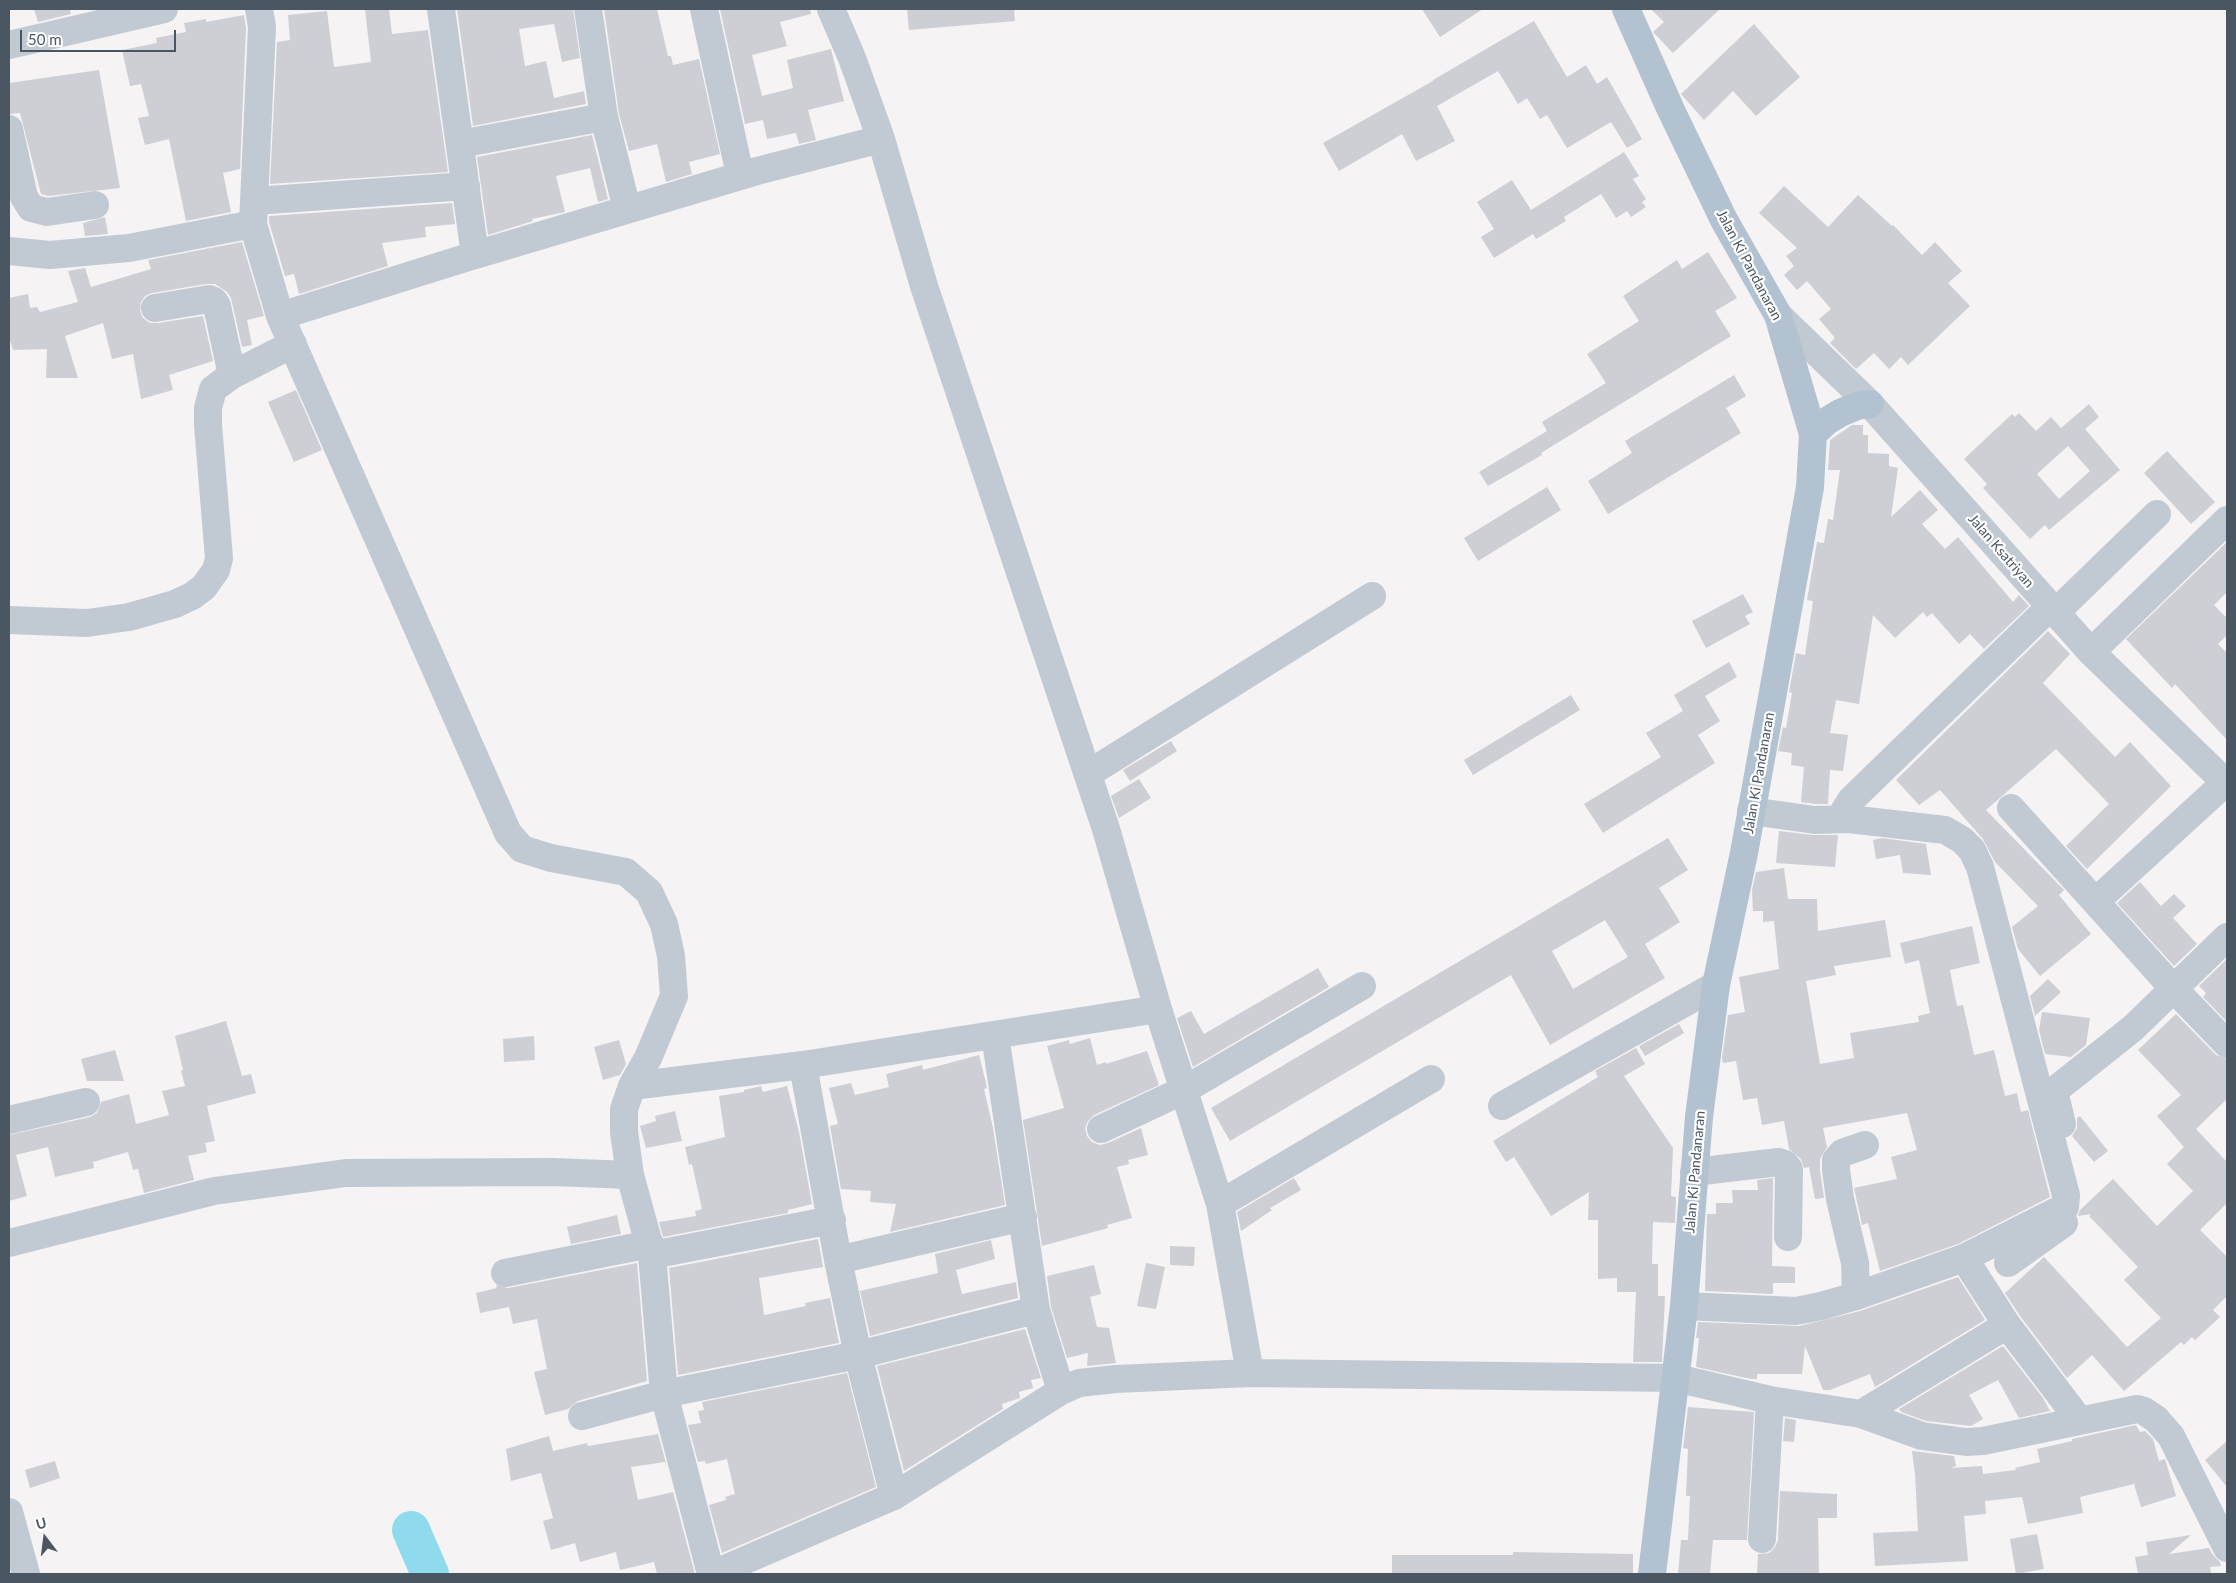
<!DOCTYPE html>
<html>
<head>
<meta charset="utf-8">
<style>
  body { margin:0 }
  #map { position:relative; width:2236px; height:1583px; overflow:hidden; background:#f5f3f3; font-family:Lato,sans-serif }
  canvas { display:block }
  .frame { position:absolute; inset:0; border:10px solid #4a5661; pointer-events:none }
  .north { position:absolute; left:20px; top:1513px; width:50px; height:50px; -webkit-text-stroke:4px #fff; paint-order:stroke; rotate:345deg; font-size:14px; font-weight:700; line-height:20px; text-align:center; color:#4a5661 }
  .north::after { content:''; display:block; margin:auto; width:18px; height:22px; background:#4a5661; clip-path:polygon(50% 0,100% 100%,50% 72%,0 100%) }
  .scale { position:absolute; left:20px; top:30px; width:156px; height:22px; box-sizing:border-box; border:2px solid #4a5661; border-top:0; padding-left:6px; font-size:15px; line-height:18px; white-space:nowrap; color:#4a5661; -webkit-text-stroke:4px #fff; paint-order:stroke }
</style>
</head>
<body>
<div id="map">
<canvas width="2236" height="1583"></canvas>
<div class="frame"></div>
<div class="north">U</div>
<div class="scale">50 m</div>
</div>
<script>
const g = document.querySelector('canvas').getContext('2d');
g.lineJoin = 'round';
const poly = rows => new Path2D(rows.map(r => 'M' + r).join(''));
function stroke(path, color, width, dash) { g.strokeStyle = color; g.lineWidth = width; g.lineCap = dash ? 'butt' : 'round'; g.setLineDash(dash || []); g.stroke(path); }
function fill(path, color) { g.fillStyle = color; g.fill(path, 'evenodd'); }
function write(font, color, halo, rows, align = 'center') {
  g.font = font + ' Lato,sans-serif'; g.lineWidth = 4.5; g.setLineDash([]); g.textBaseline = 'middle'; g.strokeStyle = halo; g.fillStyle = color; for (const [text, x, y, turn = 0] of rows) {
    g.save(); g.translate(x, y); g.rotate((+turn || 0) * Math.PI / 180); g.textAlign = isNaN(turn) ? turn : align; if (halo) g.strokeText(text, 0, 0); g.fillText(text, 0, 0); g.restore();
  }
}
const river = poly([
  [411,1530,430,1574]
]);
const building = poly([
  [34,9,70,9,71,14,38,22],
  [365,9,389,9,392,34,428,30,448,172,270,184,277,42,290,40,288,15,327,11,334,67,371,62],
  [457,9,573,9,580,58,562,62,554,24,519,29,525,66,546,61,554,98,584,91,586,104,473,126],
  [604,9,657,9,668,56,671,56,673,65,699,59,720,154,689,162,692,174,666,182,657,144,629,151,619,114],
  [720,9,810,9,811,14,780,22,787,46,752,55,762,96,793,88,787,60,831,49,844,101,808,110,816,140,799,144,796,133,767,139,763,120,745,124],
  [907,9,1014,9,1015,21,909,30],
  [1422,9,1483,9,1440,37],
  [1651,9,1720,9,1673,53,1653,32,1664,22],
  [244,15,246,28,240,169,223,173,231,212,186,221,169,139,145,145,138,118,149,116,141,84,130,86,122,50,157,43,156,38,186,32,184,23,206,19,206,22],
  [1534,21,1567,77,1586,65,1597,84,1607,77,1642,139,1627,148,1611,122,1567,148,1547,115,1540,119,1527,98,1518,104,1498,71,1437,106,1455,141,1416,161,1402,134,1339,171,1323,143,1433,81,1433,80],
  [1754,24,1800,77,1756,116,1733,91,1704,120,1681,94],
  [99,70,120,188,48,196,41,194,20,113,9,114,9,83],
  [592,135,608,199,598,202,590,168,556,176,565,212,532,219,533,221,488,235,477,157],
  [1624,152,1639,176,1633,179,1646,199,1642,202,1646,207,1631,217,1627,211,1616,218,1601,194,1564,217,1566,221,1536,239,1533,234,1494,258,1481,237,1494,229,1477,202,1512,180,1531,210],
  [1784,186,1828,227,1858,195,1892,226,1893,225,1922,255,1935,242,1962,271,1948,283,1970,306,1908,365,1901,357,1889,369,1874,353,1856,369,1830,343,1835,338,1819,319,1831,309,1807,281,1797,290,1784,275,1794,266,1786,256,1797,248,1759,213],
  [452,203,455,224,425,227,426,237,382,243,388,266,299,294,294,274,285,276,269,222,269,216],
  [105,217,108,234,85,236,83,223],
  [242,242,264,316,247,320,252,345,242,347,231,298,227,292,215,284,206,284,152,293,145,296,141,302,140,311,143,318,150,323,158,323,203,316,213,361,169,375,173,390,141,399,133,354,112,359,103,323,65,336,78,378,46,378,47,349,13,350,9,337,9,298,28,294,30,308,37,307,40,312,78,302,68,271,85,268,91,287,151,269,148,260],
  [1708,252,1737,298,1715,311,1731,336,1541,453,1542,455,1488,486,1479,472,1547,431,1542,422,1606,383,1587,354,1639,321,1623,296,1677,260,1682,269],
  [1734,375,1746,396,1726,408,1741,433,1608,514,1588,481,1632,453,1625,441],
  [296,390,322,450,294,462,268,402],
  [2089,404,2099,417,2085,429,2120,470,2049,530,2045,525,2030,539,1983,488,1987,484,1964,459,2012,414,2015,417,2019,413,2036,431,2051,417,2061,428],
  [2068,446,2090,471,2059,499,2037,474],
  [1852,425,1863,425,1863,435,1868,435,1868,453,1889,454,1889,466,1898,468,1891,517,1920,490,1938,510,1922,524,1945,549,1958,537,2013,602,2019,595,2029,606,1984,649,1970,634,1959,644,1932,613,1927,617,1923,612,1895,638,1873,615,1859,704,1836,700,1830,733,1848,735,1843,771,1830,770,1828,804,1816,804,1801,802,1804,767,1791,765,1792,753,1778,751,1783,727,1786,728,1792,693,1789,692,1796,653,1805,655,1813,601,1807,600,1817,542,1824,543,1828,519,1833,520,1840,470,1828,470,1830,440],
  [2167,451,2215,502,2191,524,2144,473],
  [1547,487,1561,510,1478,561,1464,538],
  [2227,542,2227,592,2214,605,2227,618,2227,635,2218,644,2227,653,2227,740,2175,684,2172,688,2126,639],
  [1743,594,1753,612,1745,616,1750,624,1706,648,1692,621],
  [2048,631,2070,654,2043,683,2115,757,2130,742,2171,786,2087,869,2066,846,2109,804,2056,749,1986,810,2064,890,2059,895,2091,934,2040,976,2018,949,2012,927,2038,906,1995,862,1983,839,1940,790,1919,805,1896,780],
  [1729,662,1737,677,1705,696,1720,721,1698,735,1715,763,1603,833,1584,804,1661,757,1646,733,1683,711,1674,695],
  [1571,695,1580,710,1473,775,1464,760],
  [1171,741,1177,751,1130,781,1123,770],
  [1139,779,1151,798,1119,818,1111,796],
  [1779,831,1813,835,1838,835,1835,867,1776,863],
  [1668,838,1688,870,1659,888,1680,922,1645,944,1665,978,1550,1045,1511,975,1230,1141,1211,1108],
  [1605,920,1628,957,1573,989,1552,951],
  [1882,838,1926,844,1931,875,1903,873,1900,855,1876,859,1873,840],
  [1784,868,1788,899,1817,899,1818,931,1885,920,1891,957,1834,966,1836,975,1806,981,1820,1064,1854,1058,1850,1033,1919,1022,1918,1016,1930,1013,1919,960,1905,964,1900,943,1972,926,1980,963,1950,970,1957,1006,1963,1005,1974,1055,1994,1050,2005,1096,2017,1093,2021,1112,2028,1110,2050,1197,1958,1244,1880,1271,1868,1223,1862,1225,1854,1188,1897,1179,1891,1157,1917,1150,1907,1113,1823,1128,1827,1147,1820,1159,1820,1170,1824,1198,1815,1199,1809,1167,1804,1168,1801,1159,1789,1149,1784,1121,1762,1125,1757,1098,1743,1100,1736,1061,1723,1063,1722,1058,1728,1015,1745,1012,1739,977,1779,969,1774,921,1763,922,1763,911,1753,911,1752,890,1756,872],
  [2140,882,2161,906,2174,894,2186,906,2173,918,2197,944,2174,966,2117,903],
  [2227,959,2227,1022,2203,997,2206,993,2199,986],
  [1318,968,1329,987,1193,1067,1177,1018,1191,1011,1204,1034],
  [2048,979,2061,992,2035,1016,2030,996],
  [2042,1012,2090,1018,2086,1045,2071,1057,2045,1054,2039,1030],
  [2176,1014,2216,1055,2227,1059,2227,1099,2196,1129,2227,1162,2227,1203,2200,1230,2227,1257,2227,1296,2213,1310,2220,1317,2195,1340,2192,1337,2184,1345,2181,1342,2124,1391,2092,1355,2067,1378,2020,1316,2005,1293,2044,1257,2127,1347,2161,1318,2124,1280,2138,1267,2089,1216,2091,1214,2078,1216,2080,1210,2113,1179,2157,1226,2193,1191,2167,1164,2184,1147,2157,1116,2181,1095,2138,1050],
  [226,1021,242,1076,251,1074,256,1093,207,1106,215,1141,205,1143,207,1152,188,1156,194,1180,144,1193,138,1169,133,1170,128,1152,93,1162,94,1168,55,1177,48,1147,16,1155,27,1196,9,1201,9,1135,90,1117,97,1113,101,1102,129,1094,136,1124,169,1115,162,1091,185,1086,181,1071,183,1070,175,1036],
  [1679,1024,1684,1033,1645,1056,1639,1046],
  [534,1036,535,1060,504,1062,503,1039],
  [1090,1038,1097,1065,1106,1062,1106,1064,1147,1051,1159,1085,1094,1115,1088,1121,1085,1128,1087,1136,1092,1142,1100,1145,1108,1143,1141,1128,1148,1155,1128,1160,1129,1164,1117,1167,1132,1218,1107,1225,1108,1228,1042,1246,1023,1120,1064,1108,1047,1046,1069,1040,1070,1044],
  [619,1040,626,1064,620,1075,603,1080,594,1047],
  [1636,1048,1645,1064,1624,1076,1673,1148,1671,1196,1676,1197,1675,1223,1653,1222,1652,1264,1658,1264,1658,1296,1665,1296,1662,1362,1633,1362,1636,1292,1617,1292,1617,1278,1598,1279,1598,1220,1588,1220,1589,1192,1551,1216,1514,1157,1506,1162,1493,1141,1598,1077,1595,1071],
  [115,1050,124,1081,87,1081,81,1059],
  [979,1055,986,1083,987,1088,984,1089,993,1128,1005,1205,890,1232,896,1204,870,1202,871,1191,841,1189,830,1126,838,1124,829,1088,851,1083,855,1095,889,1087,886,1074,922,1065,923,1070],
  [761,1086,763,1092,787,1086,799,1132,812,1204,788,1210,788,1213,663,1237,659,1222,696,1216,695,1211,702,1209,692,1164,689,1165,685,1147,725,1137,719,1096,744,1092,744,1090],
  [675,1111,682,1141,646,1148,640,1126,656,1121,655,1116],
  [2080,1116,2108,1151,2094,1162,2072,1136,2077,1128,2077,1118],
  [1294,1178,1301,1190,1270,1208,1272,1210,1241,1231,1237,1212],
  [1773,1178,1772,1266,1795,1267,1795,1283,1773,1283,1773,1294,1705,1291,1707,1214,1716,1214,1716,1203,1733,1203,1732,1190,1758,1190,1757,1180],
  [617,1215,621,1234,571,1244,567,1227],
  [818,1239,823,1267,759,1278,764,1315,806,1306,805,1303,830,1298,839,1343,678,1375,669,1268],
  [991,1240,995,1259,956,1270,962,1294,1016,1282,1018,1298,870,1336,860,1291,938,1273,935,1254],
  [1170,1246,1195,1247,1194,1266,1170,1265],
  [637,1263,647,1381,578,1401,568,1409,545,1415,534,1372,547,1369,537,1319,513,1324,509,1307,480,1313,476,1293,497,1288,496,1285,508,1288],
  [1146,1263,1165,1267,1156,1309,1137,1306],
  [1094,1265,1101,1294,1090,1297,1097,1327,1109,1328,1116,1363,1087,1366,1088,1353,1067,1358,1051,1307,1047,1276],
  [1958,1277,1985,1320,1875,1387,1870,1374,1830,1390,1823,1390,1805,1346,1802,1374,1757,1374,1757,1379,1751,1379,1696,1367,1699,1338,1696,1338,1698,1322,1799,1326,1860,1311],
  [1025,1329,1041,1378,1031,1380,1033,1388,1019,1392,1020,1398,1002,1404,1003,1409,904,1471,877,1366],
  [2003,1346,2043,1398,2050,1411,2019,1418,1998,1380,1969,1395,1983,1419,1971,1426,1926,1421,1901,1412,1899,1409],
  [847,1373,876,1487,722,1553,709,1505,726,1500,725,1497,735,1494,727,1459,706,1464,705,1461,698,1462,688,1425,701,1423,698,1411,704,1410,702,1402],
  [1688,1407,1754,1412,1747,1540,1713,1540,1710,1574,1678,1574,1681,1540,1688,1540,1690,1496,1686,1496,1688,1449,1683,1448],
  [1785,1418,1796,1420,1794,1442,1783,1441],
  [2136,1425,2140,1432,2145,1431,2153,1439,2159,1461,2165,1459,2176,1496,2141,1507,2134,1484,2080,1497,2083,1513,2028,1524,2022,1497,1985,1501,1986,1514,1964,1516,1968,1561,1875,1566,1873,1533,1918,1531,1915,1474,1912,1451,1954,1456,1956,1466,1951,1468,1982,1466,1983,1474,2016,1470,2015,1468,2040,1462,2037,1449,2072,1441,2072,1439],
  [658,1434,667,1467,665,1462,631,1467,638,1500,673,1492,695,1574,657,1574,654,1562,620,1570,616,1552,580,1562,575,1543,551,1550,543,1521,553,1518,541,1473,511,1481,506,1449,549,1436,553,1451,587,1443,588,1446],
  [2227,1441,2227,1487,2205,1460],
  [55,1461,60,1478,30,1488,25,1470],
  [1780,1491,1837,1494,1837,1518,1818,1518,1819,1574,1757,1574,1758,1554,1769,1553,1775,1547,1778,1540],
  [2037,1534,2044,1569,2016,1574,2010,1539],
  [2191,1535,2169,1554,2209,1548,2213,1555,2220,1562,2221,1566,2210,1567,2211,1574,2138,1574,2135,1557,2148,1555,2146,1542],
  [1513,1552,1633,1554,1633,1574,1392,1574,1392,1555,1513,1555]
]);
const minor = poly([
  [259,9,262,27,253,224,280,316,508,833,522,849,551,858,626,872,649,892,664,924,671,956,674,996,648,1058,632,1086,624,1109,624,1132,630,1175,652,1255,664,1394,711,1574],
  [441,9,475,255,757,171,881,139,924,286,1106,829,1158,1009,1220,1204,1250,1373],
  [588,9,604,117,627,209],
  [704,9,740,175],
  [831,9,852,58,881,139],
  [9,45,164,9],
  [9,129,24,197,31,208,47,212,95,205],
  [460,144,604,117],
  [254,201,466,186],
  [9,251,50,255,129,248,253,224],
  [155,308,209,299,214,301,217,306,232,375],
  [1778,315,1870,404,2091,652,2227,784],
  [280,316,475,255],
  [2055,613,2157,514],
  [9,620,87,623,129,617,175,604,192,596,204,587,216,570,219,558,208,425,208,408,213,389,232,375,293,344],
  [2091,652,2227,520],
  [1088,774,1372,596],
  [2011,808,2173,988,2227,1044],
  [1751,811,1815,820,1849,819,1945,830,1962,840,1972,850,1980,867,2066,1195,2065,1207,1964,1258],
  [1840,818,1851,800,2050,607],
  [2096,901,2226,782],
  [995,1035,1036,1310,1061,1391],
  [803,1065,838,1260,858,1355,894,1496],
  [632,1086,803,1065,1158,1009],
  [1502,1106,1716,985],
  [9,1120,86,1102],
  [2062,1124,2054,1091,2133,1028,2227,937],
  [1101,1129,1184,1090,1362,986],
  [1694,1172,1779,1162,1785,1164,1789,1169,1788,1237],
  [1220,1204,1431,1079],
  [9,1243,214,1191,346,1173,553,1172,630,1175],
  [652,1255,832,1220],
  [838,1260,1023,1217],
  [2008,1263,2064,1223],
  [505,1273,650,1244],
  [1856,1296,1855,1263,1840,1199,1836,1170,1836,1160,1842,1153,1865,1145],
  [1684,1306,1796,1311,1821,1306,1856,1296,1964,1258,2007,1325,2080,1421],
  [1861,1414,2007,1325],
  [582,1416,664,1394,858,1355,1036,1310],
  [9,1512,26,1574],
  [1762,1539,1770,1400],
  [713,1574,894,1496,1061,1391,1079,1383,1116,1379,1250,1373,1676,1378,1770,1400,1861,1414,1922,1436,1966,1442,1983,1441,2137,1409,2144,1411,2156,1419,2171,1436,2227,1548]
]);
const major = poly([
  [1626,9,1670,108,1724,220,1778,315,1813,434,1810,487,1744,853,1716,985,1699,1117,1684,1306,1652,1574],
  [1813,434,1827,421,1840,413,1857,406,1870,404]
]);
const streetNames = [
  ["Jalan Ki Pandanaran",1749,265,62],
  ["Jalan Ksatriyan",2001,551,49],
  ["Jalan Ki Pandanaran",1759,773,-80],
  ["Jalan Ki Pandanaran",1695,1172,-85]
];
stroke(river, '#90daee', 38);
fill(building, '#cdcfd5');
stroke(minor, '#c1cad2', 28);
stroke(major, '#b3c2d1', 28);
write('14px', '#4a5661', '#fff', streetNames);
</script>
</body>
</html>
